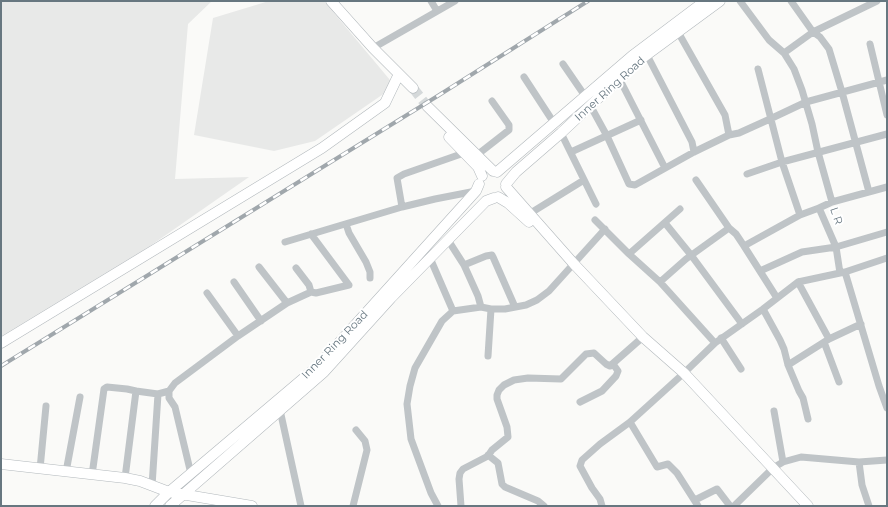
<!DOCTYPE html>
<html>
<head>
<meta charset="utf-8">
<style>
  body { margin:0 }
  #map { position:relative; width:888px; height:507px; overflow:hidden; background:#fafaf8; font-family:Montserrat,sans-serif }
  canvas { display:block }
  .frame { position:absolute; inset:0; border:2px solid #677780; pointer-events:none }
</style>
</head>
<body>
<div id="map">
<canvas width="888" height="507"></canvas>
<div class="frame"></div>
</div>
<script>
const g = document.querySelector('canvas').getContext('2d');
g.lineJoin = 'round';
function fill(path, color) { g.fillStyle = color; g.fill(path, 'evenodd'); }
const poly = rows => new Path2D(rows.map(r => 'M' + r).join(''));
function stroke(path, color, width, dash) { g.strokeStyle = color; g.lineWidth = width; g.lineCap = dash ? 'butt' : 'round'; g.setLineDash(dash || []); g.stroke(path); }
function write(font, color, halo, rows, align = 'center') {
  g.font = font + ' Montserrat,sans-serif'; g.lineWidth = 4; g.setLineDash([]); g.textBaseline = 'middle'; g.strokeStyle = halo; g.fillStyle = color; for (const [text, x, y, turn = 0] of rows) {
    g.save(); g.translate(x, y); g.rotate((+turn || 0) * Math.PI / 180); g.textAlign = isNaN(turn) ? turn : align; if (halo) g.strokeText(text, 0, 0); g.fillText(text, 0, 0); g.restore();
  }
}
const built = poly([
  [1,1,212,1,188,24,175,179,249,177,1,350],
  [269,1,324,1,395,86,315,141,274,151,194,135,213,18]
]);
const secondaryTunnel = poly([
  [413,88,427,106]
]);
const street = poly([
  [431,1,437,11],
  [740,1,769,40,784,53,794,69,802,90,812,124,818,152,832,202,819,208,836,247,840,273,845,272,879,386,887,408],
  [791,1,813,32,820,37,829,49,842,92,869,192],
  [678,32,725,115,729,135],
  [870,44,887,115],
  [373,48,455,1],
  [784,53,813,32,877,1],
  [647,55,692,142,694,152],
  [563,64,585,96],
  [758,69,782,162,800,215],
  [524,77,554,123],
  [619,78,665,168],
  [590,105,607,136,629,184,635,185,694,152,729,135,739,133,770,119,806,102,887,80],
  [561,133,596,204],
  [571,152,641,120],
  [477,155,509,130,509,125,492,101],
  [747,174,782,162,887,134],
  [696,180,729,228,736,234,744,246,777,298],
  [832,202,887,187],
  [402,207,397,178,404,174,464,153],
  [529,214,584,180],
  [595,220,629,254,660,282,715,343],
  [665,223,691,255,742,324],
  [346,224,349,233,366,262,370,272,370,278],
  [448,240,464,265,478,296,481,307],
  [285,242,402,207,435,199,476,191],
  [744,246,800,215,819,208],
  [629,254,680,209],
  [430,258,453,311],
  [464,265,486,256,492,255,493,257,515,307],
  [259,267,287,303],
  [296,268,309,285,311,292],
  [760,271,802,252,836,247,887,232],
  [845,272,887,258],
  [234,282,261,321],
  [660,282,686,259,729,228],
  [798,282,829,339],
  [207,293,238,336],
  [763,309,780,340,784,349,788,365,799,391,803,398,808,419],
  [721,338,741,369],
  [824,342,839,382],
  [488,356,491,309],
  [788,365,829,339,861,324],
  [136,391,158,394],
  [169,391,169,398,175,407,191,474],
  [580,402,602,391,616,376,618,371,613,364],
  [280,410,301,506],
  [774,411,783,462],
  [630,422,657,467,668,464,677,473,698,506],
  [488,455,498,463,502,484,505,487,538,501,544,506],
  [859,462,862,485,869,506],
  [40,469,46,406],
  [66,472,80,397],
  [92,475,104,389,107,387,127,389,136,391,125,478],
  [152,486,158,394,169,391,175,383,238,336,287,303,311,292,316,293,349,285,311,234],
  [695,500,717,489,730,506],
  [353,506,367,450,365,441,356,430],
  [438,506,431,493,411,439,407,404,410,386,415,368,442,321,453,311,481,307,491,309,505,309,526,305,537,300,549,291,605,229],
  [461,506,459,479,460,473,463,469,488,456,492,450,508,437,507,427,497,399,497,395,499,390,504,385,514,380,528,378,561,379,586,354,594,353,606,364,610,366,643,337],
  [602,506,600,499,592,488,580,466,582,460,600,444,630,422,684,373,715,343,763,309,798,282,840,273],
  [734,506,773,468,783,462,801,457,859,462,887,460]
]);
const secondary = poly([
  [331,1,373,48,413,88],
  [427,106,493,171],
  [449,137,478,167,482,176],
  [497,172,632,56,705,1],
  [506,184,516,172,561,133,637,62,720,1],
  [506,187,574,264,643,337,684,373,808,506],
  [498,197,508,203,529,222],
  [1,343,322,148,385,103,397,78],
  [1,464,125,478,140,481,169,492,252,506],
  [155,506,169,492,318,366,476,191,479,184],
  [170,506,324,372,391,298,486,201,494,198]
]);
const rail = poly([
  [1,366,436,97,588,1]
]);
const streetNames = [
  ["Inner Ring Road",610,89,-42],
  ["L R",836,216,71],
  ["Inner Ring Road",335,345,-46]
];
fill(built, '#e8e9e8');
stroke(secondaryTunnel, '#d5d9da', 10, [10, 5]);
stroke(secondary, '#b2b8bc', 11);
stroke(street, '#bfc4c7', 7);
stroke(secondary, '#fff', 10);
stroke(rail, '#a0a7ac', 4);
stroke(rail, '#fff', 2.5, [8]);
write('11px', '#677780', '#fff', streetNames);
</script>
</body>
</html>
